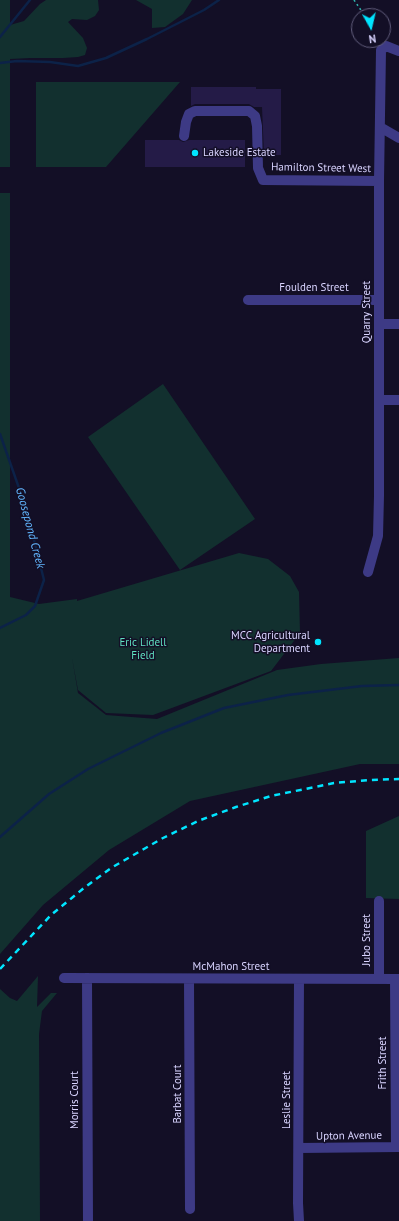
<!DOCTYPE html>
<html>
<head>
<meta charset="utf-8">
<style>
  body { margin:0 }
  #map { position:relative; width:399px; height:1221px; overflow:hidden; background:#130f26; font-family:"PT Sans",sans-serif }
  canvas { display:block }
  .north { position:absolute; left:351px; top:8px; width:40px; height:40px; box-sizing:border-box; background:#130f26; border:1px solid #625e7d; border-radius:50%; rotate:172deg; font-size:11px; font-weight:700; line-height:16px; text-align:center; color:#d9d4ff }
  .north::after { content:''; display:block; margin:auto; width:14px; height:18px; background:#00e5ff; clip-path:polygon(50% 0,100% 100%,50% 72%,0 100%) }
</style>
</head>
<body>
<div id="map">
<canvas width="399" height="1221"></canvas>
<div class="north">N</div>
</div>
<script>
const g = document.querySelector('canvas').getContext('2d');
g.lineJoin = 'round';
function fill(path, color) { g.fillStyle = color; g.fill(path, 'evenodd'); }
const poly = rows => new Path2D(rows.map(r => 'M' + r).join(''));
function stroke(path, color, width, dash) { g.strokeStyle = color; g.lineWidth = width; g.lineCap = dash ? 'butt' : 'round'; g.setLineDash(dash || []); g.stroke(path); }
function write(font, color, halo, rows, align = 'center') {
  g.font = font + ' "PT Sans",sans-serif'; g.lineWidth = 3; g.setLineDash([]); g.textBaseline = 'middle'; g.strokeStyle = halo; g.fillStyle = color; for (const [text, x, y, turn = 0] of rows) {
    g.save(); g.translate(x, y); g.rotate((+turn || 0) * Math.PI / 180); g.textAlign = isNaN(turn) ? turn : align; if (halo) g.strokeText(text, 0, 0); g.fillText(text, 0, 0); g.restore();
  }
}
const green = poly([
  [0,0,10,0,10,25,24,21,40,4,46,0,98,0,99,10,95,16,87,20,72,19,68,22,83,38,87,48,85,55,78,57,63,58,30,58,10,59,10,167,0,167],
  [136,0,192,0,183,14,165,27,152,28,152,9],
  [36,82,180,82,106,167,36,167],
  [0,193,10,193,10,597,39,604,77,599,77,601,239,553,268,559,290,576,299,592,300,633,271,671,153,715,106,713,78,690,72,658,78,693,106,715,157,719,277,670,321,664,399,658,399,764,360,764,190,801,109,850,43,905,0,954],
  [163,384,255,519,180,570,88,437],
  [399,816,399,899,366,898,366,831],
  [38,976,37,1007,51,993,57,993,42,1011,39,1034,40,1221,0,1221,0,989,10,998,17,1001]
]);
const stream = poly([
  [0,37,30,0],
  [0,63,17,61,50,62,78,66,106,58,147,39,204,10,219,0],
  [0,434,26,508,44,580,35,606,26,615,0,628],
  [0,837,49,794,88,769,161,733,224,708,288,695,362,686,399,685]
]);
const building = poly([
  [191,87,256,87,256,89,281,89,281,155,264,155,262,107,254,107,249,104,195,104,191,106],
  [145,140,179,140,183,142,189,140,245,140,245,167,145,167]
]);
const path = poly([
  [354,0,365,16]
]);
const minor = poly([
  [380,127,399,138],
  [184,136,186,122,189,114,195,111,249,111,255,116,257,126,258,168,263,180,379,181],
  [248,300,379,300],
  [379,324,399,324],
  [379,400,399,400],
  [368,572,378,536,379,496,379,181,381,50,386,46,399,51],
  [379,901,379,979],
  [64,978,399,979],
  [87,978,88,1221],
  [189,979,190,1209],
  [299,979,298,1203,299,1221],
  [395,979,396,1147],
  [299,1148,399,1147]
]);
const rail = poly([
  [0,969,51,915,84,888,111,868,163,838,198,821,236,807,271,796,334,783,370,780,399,779]
]);
const markers = [
  [195,153,4,"#00e5ff"],
  [318,642,4,"#00e5ff"]
];
const poiNames = [
  ["Lakeside Estate",203,153],
  ["MCC Agricultural",310,636,"right"],
  ["Department",310,649,"right"]
];
const streetNames = [
  ["Hamilton Street West",321,168,1],
  ["Foulden Street",314,288],
  ["Quarry Street",367,312,-90],
  ["Jubo Street",367,940,-90],
  ["McMahon Street",231,967],
  ["Frith Street",383,1063,-90],
  ["Barbat Court",178,1094,-90],
  ["Morris Court",75,1100,-90],
  ["Leslie Street",287,1100,-90],
  ["Upton Avenue",349,1136,-1]
];
const parkNames = [
  ["Eric Lidell",143,643],
  ["Field",143,656]
];
const waterNames = [
  ["Goosepond Creek",30,528,75]
];
fill(green, '#12302f');
stroke(stream, '#0c2248', 2.5);
fill(building, '#241b47');
stroke(path, '#2fb8b0', 1.5, [2, 3]);
stroke(minor, '#3d3a85', 10);
stroke(rail, '#00e5ff', 2.5, [6, 5]);
for (const [x, y, r, color] of markers) { const dot = new Path2D(); dot.arc(x, y, r, 0, 2 * Math.PI); g.fillStyle = color; g.fill(dot); stroke(dot, '#130f26', 1.5); }
write('11px', '#d9d4ff', '#130f26', poiNames, 'left');
write('11px', '#d9d4ff', '#130f26', streetNames);
write('11px', '#5fe0c0', '#130f26', parkNames);
write('italic 12px', '#62b6ff', '#130f26', waterNames);
</script>
</body>
</html>
